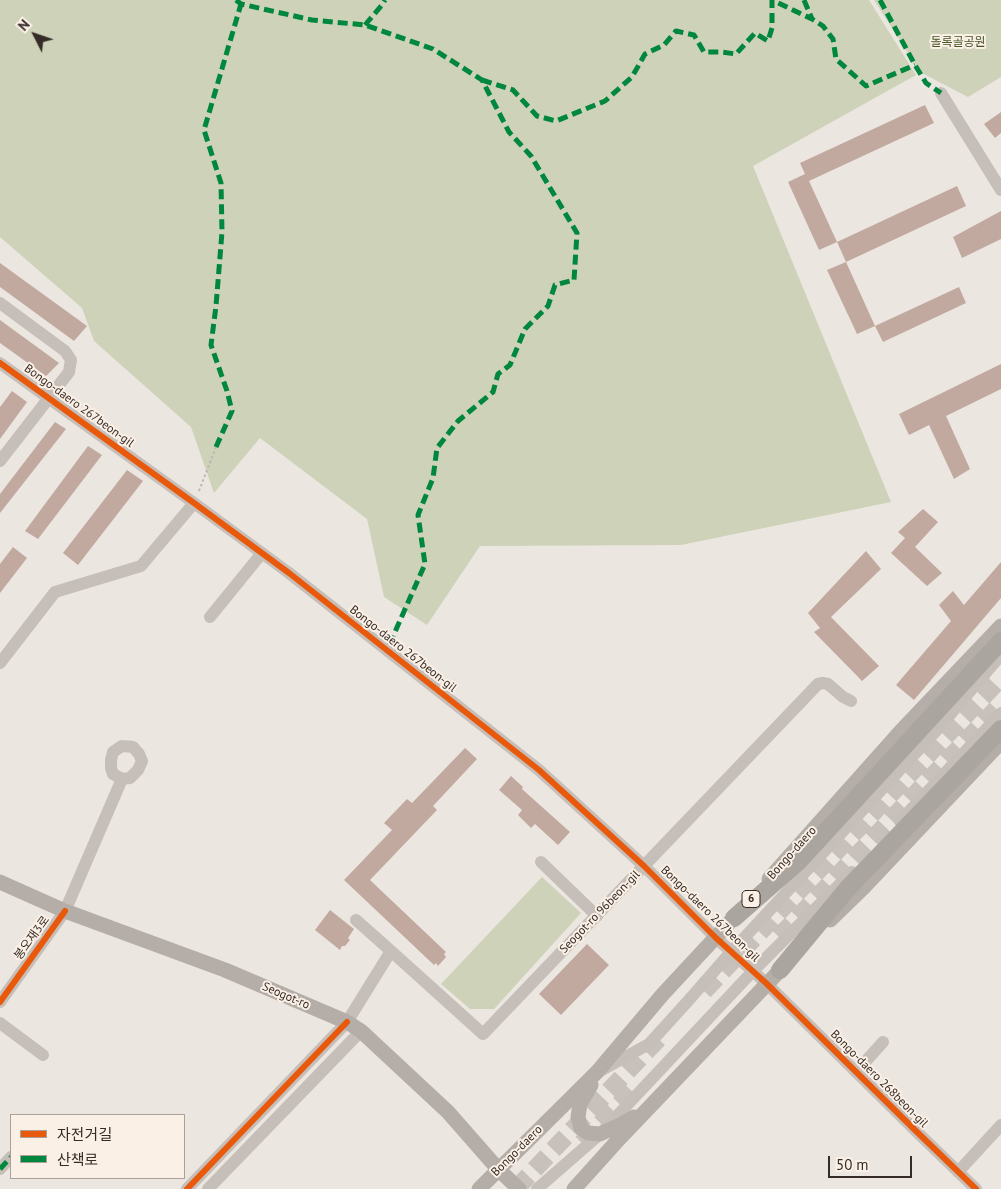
<!DOCTYPE html>
<html>
<head>
<meta charset="utf-8">
<style>
  body { margin:0 }
  #map { position:relative; width:1001px; height:1189px; overflow:hidden; background:#ece6e0; font-family:"PT Sans","Noto Sans KR",sans-serif }
  canvas { display:block }
  .legend { position:absolute; left:10px; top:1114px; width:175px; height:65px; box-sizing:border-box; background:#faf0e6; border:1px solid #aca19a; margin:0; padding:6px 9px; list-style:none; font-size:15px; color:#362b27 }
  .legend li { display:flex; align-items:center; gap:10px; height:25px }
  .legend b { width:25px; border:1px solid #aca19a }
  .north { position:absolute; left:10px; top:10px; width:50px; height:50px; -webkit-text-stroke:4px #faf0e6; paint-order:stroke; rotate:311deg; font-size:14px; font-weight:700; line-height:20px; text-align:center; color:#362b27 }
  .north::after { content:''; display:block; margin:auto; width:18px; height:22px; background:#362b27; clip-path:polygon(50% 0,100% 100%,50% 72%,0 100%) }
  .scale { position:absolute; left:828px; top:1156px; width:84px; height:22px; box-sizing:border-box; border:2px solid #362b27; border-top:0; padding-left:6px; font-size:15px; line-height:18px; white-space:nowrap; color:#362b27; -webkit-text-stroke:4px #faf0e6; paint-order:stroke }
</style>
</head>
<body>
<div id="map">
<canvas width="1001" height="1189"></canvas>
<ul class="legend">
<li><b style="height:6px;background:#e8590c"></b>자전거길</li>
<li><b style="height:6px;background:#00873e"></b>산책로</li>
</ul>
<div class="north">N</div>
<div class="scale">50 m</div>
</div>
<script>
const g = document.querySelector('canvas').getContext('2d');
g.lineJoin = 'round';
function fill(path, color) { g.fillStyle = color; g.fill(path, 'evenodd'); }
const poly = rows => new Path2D(rows.map(r => 'M' + r).join(''));
function stroke(path, color, width, dash) { g.strokeStyle = color; g.lineWidth = width; g.lineCap = dash ? 'butt' : 'round'; g.setLineDash(dash || []); g.stroke(path); }
function write(font, color, halo, rows, align = 'center') {
  g.font = font + ' "PT Sans","Noto Sans KR",sans-serif'; g.lineWidth = 4; g.setLineDash([]); g.textBaseline = 'middle'; g.strokeStyle = halo; g.fillStyle = color; for (const [text, x, y, turn = 0] of rows) {
    g.save(); g.translate(x, y); g.rotate((+turn || 0) * Math.PI / 180); g.textAlign = isNaN(turn) ? turn : align; if (halo) g.strokeText(text, 0, 0); g.fillText(text, 0, 0); g.restore();
  }
}
const green = poly([
  [0,0,869,0,916,75,753,166,891,502,681,545,480,546,427,625,384,597,367,519,260,438,214,493,191,427,94,341,82,308,0,237],
  [874,0,1001,0,1001,77,968,97,920,72],
  [542,877,581,913,494,1009,470,1009,441,984]
]);
const building = poly([
  [925,105,934,123,809,181,837,242,819,250,788,182,805,174,800,163],
  [1001,112,1001,133,995,138,984,124],
  [957,186,966,206,846,262,837,242],
  [1001,211,1001,239,962,258,953,237],
  [846,262,875,326,857,334,827,270],
  [0,263,87,326,74,341,0,287],
  [959,287,966,303,883,342,875,326],
  [0,320,59,363,46,376,0,343],
  [1001,364,1001,389,946,416,970,469,954,479,929,425,909,435,899,414],
  [12,391,27,402,0,439,0,407],
  [55,422,66,429,0,513,0,494],
  [88,446,102,455,38,539,25,531],
  [127,470,143,481,78,565,63,553],
  [923,509,938,522,915,547,942,573,927,586,891,553,905,538,898,532],
  [13,547,27,558,0,593,0,564],
  [866,551,881,569,831,617,879,666,862,681,814,632,820,628,808,613],
  [1001,562,1001,598,914,700,896,685,951,621,939,605,953,591,964,605],
  [465,748,477,759,433,806,437,810,370,880,446,952,444,954,446,957,438,966,436,963,434,965,344,880,392,830,384,823,407,799,412,803],
  [511,776,523,787,522,789,570,832,558,845,535,824,531,828,518,815,522,810,499,790],
  [330,910,354,929,348,938,350,940,345,946,342,946,340,950,315,930],
  [587,944,609,965,561,1015,539,994]
]);
const highwayTunnel = poly([
  [779,937,1001,704],
  [704,991,1001,678],
  [582,1143,633,1090],
  [516,1189,660,1037]
]);
const path = poly([
  [199,491,216,447]
]);
const minor = poly([
  [941,93,1001,190],
  [0,303,65,351,71,360,69,372,0,461],
  [0,363,194,503,289,573,539,770,644,866,716,938,766,983,917,1132,976,1189],
  [210,617,262,553],
  [0,663,55,592,141,566,194,503],
  [122,746,133,747,139,754,142,761,138,770,130,778,122,779,113,774,111,768,111,760,113,752,122,746],
  [900,821,1001,713],
  [541,862,597,916],
  [356,920,391,951,483,1034,818,684,823,683,828,684,843,697,851,701],
  [0,1002,65,911,122,779],
  [0,1023,43,1055],
  [600,1071,649,1044,688,1001,731,952,936,731,1001,655],
  [856,1072,883,1042],
  [0,1169,11,1157],
  [958,1172,1001,1125],
  [187,1189,347,1022,391,951],
  [208,1189,361,1031],
  [537,1189,600,1134,753,971,852,872]
]);
const major = poly([
  [769,879,901,731,1001,626],
  [0,882,65,911,225,970,347,1022,361,1031,448,1112,498,1169,519,1189],
  [830,920,864,887,1001,742],
  [591,1085,580,1104,578,1117,581,1128,588,1133,600,1134,620,1125,634,1117],
  [479,1189,597,1072,663,994,742,909],
  [574,1189,619,1139,787,963]
]);
const highway = poly([
  [734,918,799,861,1001,641],
  [780,970,848,888,1001,729]
]);
const quiet = poly([
  [236,0,241,4,312,20,365,25,433,49,482,80,509,132,531,156,577,233,574,280,555,285,548,306,525,329,510,365,498,374,493,392,458,421,437,448,433,478,418,515,425,564,387,650],
  [804,0,812,19],
  [880,0,915,65,926,83,941,93],
  [365,25,382,5,385,0],
  [482,80,513,90,537,116,556,121,605,101,632,77,645,54,664,45,676,31,694,35,704,52,721,52,736,54,755,33,768,41,772,28,772,0,812,19,823,26,833,39,836,59,866,86,915,65],
  [216,447,232,411,227,391,211,345,216,306,222,232,221,183,204,130,241,4],
  [0,1169,11,1157]
]);
const cycleway = poly([
  [0,363,194,503,289,573,539,770,644,866,716,938,766,983,917,1132,976,1189],
  [0,1002,65,911],
  [187,1189,347,1022]
]);
const shields = [
  [751,899,18]
];
const shieldNames = [
  ["6",751,899]
];
const parkNames = [
  ["돌록골공원",958,43]
];
const streetNames = [
  ["Bongo-daero 267beon-gil",79,406,36],
  ["Bongo-daero 267beon-gil",403,649,38],
  ["Bongo-daero",792,853,-48],
  ["Seogot-ro 96beon-gil",600,912,-46],
  ["Bongo-daero 267beon-gil",710,914,44],
  ["봉오재3로",32,938,-54],
  ["Seogot-ro",286,996,23],
  ["Bongo-daero 268beon-gil",879,1079,45],
  ["Bongo-daero",517,1151,-45]
];
fill(green, '#ced2b9');
fill(building, '#c1a9a0');
stroke(highwayTunnel, '#c8c1bb', 18, [18, 9]);
stroke(path, '#beb7b1', 2, [2.5, 2.5]);
stroke(minor, '#c6beb8', 12);
stroke(major, '#b4ada8', 15);
stroke(highway, '#aba59f', 18);
stroke(quiet, '#00873e', 5, [10, 5]);
stroke(cycleway, '#e8590c', 6);
for (const [x, y, w] of shields) { const box = new Path2D(); box.roundRect(x - w / 2, y - 8.5, w, 17, 4); g.fillStyle = '#faf0e6'; g.fill(box); stroke(box, '#362b27', 1); }
write('bold 11px', '#362b27', null, shieldNames);
write('12px', '#465629', '#faf0e6', parkNames);
write('12px', '#362b27', '#faf0e6', streetNames);
</script>
</body>
</html>
